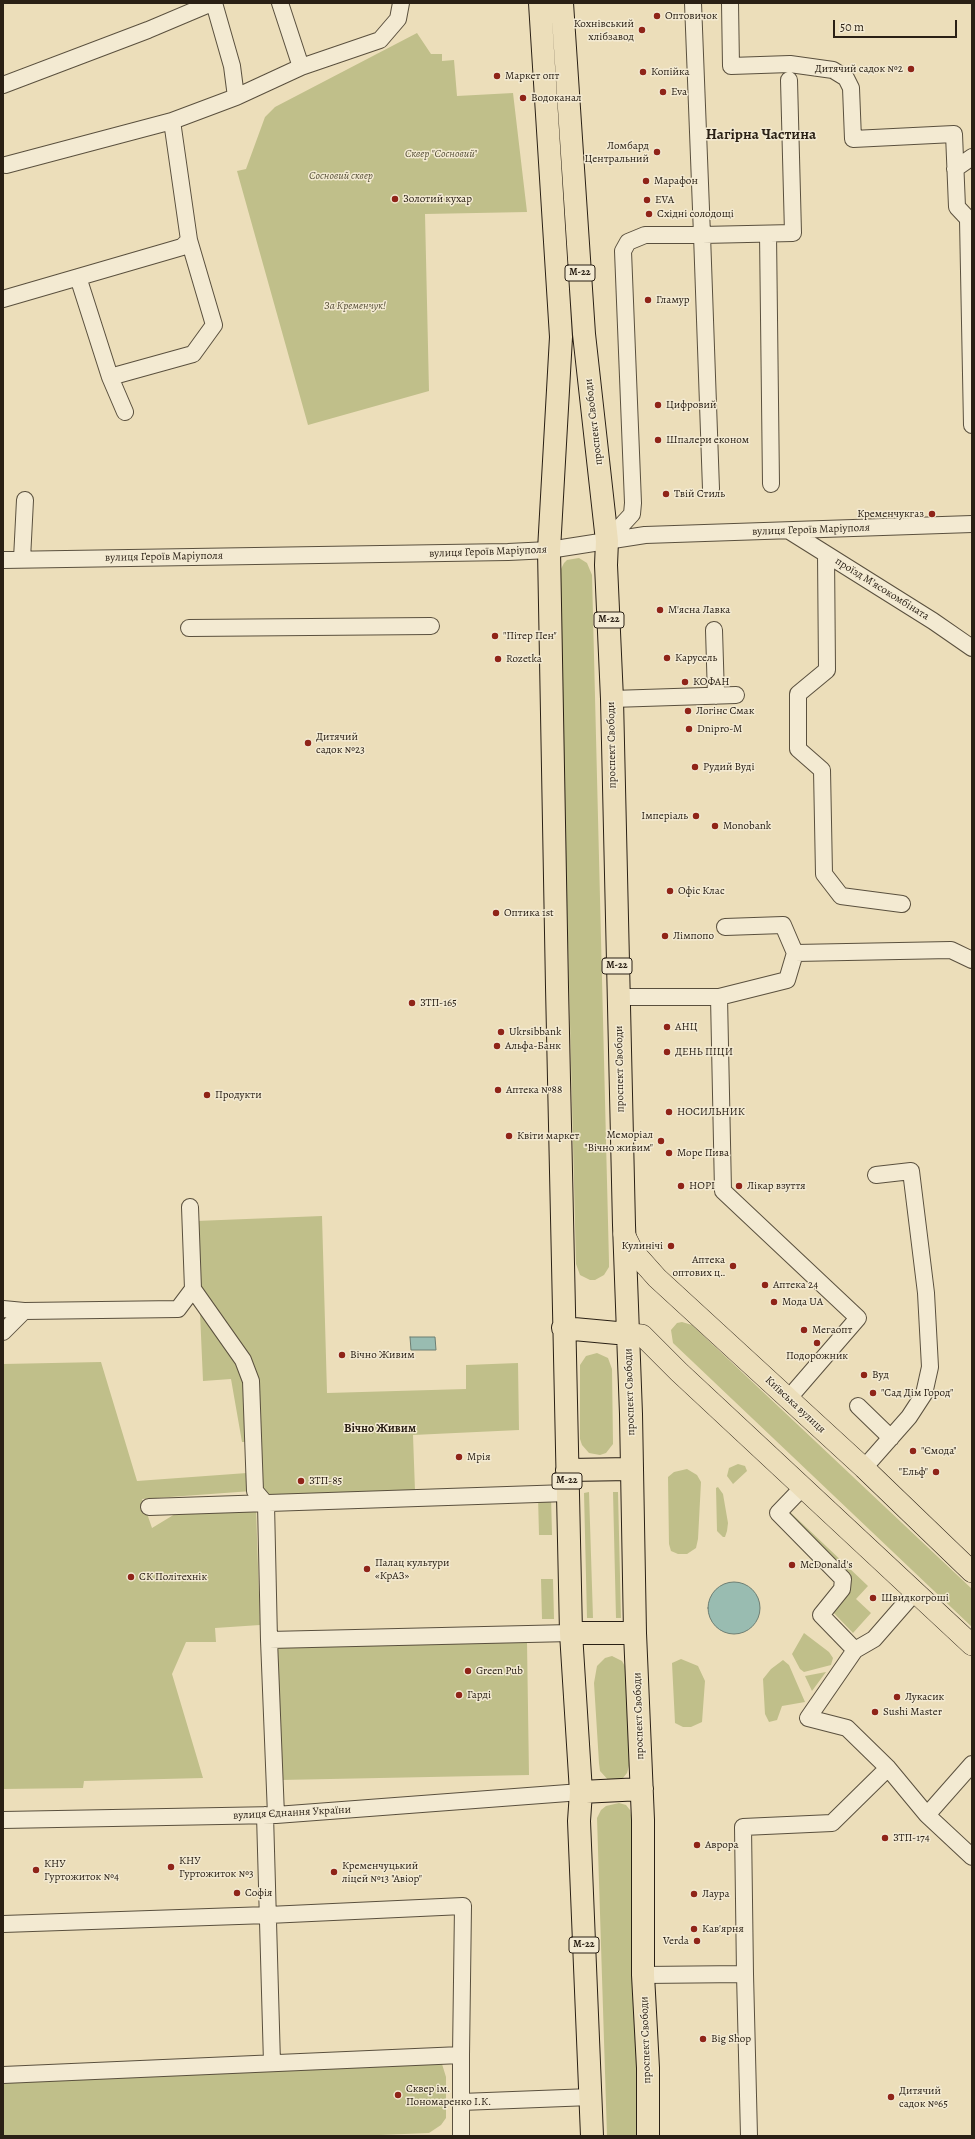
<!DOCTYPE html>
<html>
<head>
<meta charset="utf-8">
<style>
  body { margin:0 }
  #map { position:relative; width:975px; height:2139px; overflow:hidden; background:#ecdeba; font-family:Alegreya,serif }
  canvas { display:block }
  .frame { position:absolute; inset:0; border:4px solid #2a2015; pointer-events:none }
  .scale { position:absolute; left:833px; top:20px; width:124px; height:18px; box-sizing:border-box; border:2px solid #2a2015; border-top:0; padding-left:5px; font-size:12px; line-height:14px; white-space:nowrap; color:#2a2015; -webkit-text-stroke:3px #f3ead2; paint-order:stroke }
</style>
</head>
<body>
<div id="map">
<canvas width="975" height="2139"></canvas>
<div class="frame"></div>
<div class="scale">50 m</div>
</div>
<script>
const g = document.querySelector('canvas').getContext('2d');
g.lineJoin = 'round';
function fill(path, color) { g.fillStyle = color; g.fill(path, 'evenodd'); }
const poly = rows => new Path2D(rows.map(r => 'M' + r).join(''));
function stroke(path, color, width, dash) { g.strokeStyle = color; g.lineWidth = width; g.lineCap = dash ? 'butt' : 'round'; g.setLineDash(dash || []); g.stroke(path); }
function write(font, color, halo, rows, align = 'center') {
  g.font = font + ' Alegreya,serif'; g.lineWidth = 3; g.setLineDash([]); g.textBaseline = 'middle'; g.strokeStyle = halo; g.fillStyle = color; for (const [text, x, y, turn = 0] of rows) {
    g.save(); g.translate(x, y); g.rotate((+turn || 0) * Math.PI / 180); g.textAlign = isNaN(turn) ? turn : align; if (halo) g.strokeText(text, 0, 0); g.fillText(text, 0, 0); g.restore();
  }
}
const green = poly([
  [417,33,431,54,442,54,442,61,454,60,457,96,513,93,527,212,425,214,429,391,308,425,237,171,246,169,265,117,275,107],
  [579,558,587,563,592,575,609,1262,609,1267,604,1275,595,1280,590,1280,580,1275,576,1264,559,580,560,571,564,563,567,560],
  [322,1216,327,1393,466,1389,466,1365,518,1363,519,1430,413,1435,415,1491,263,1497,261,1442,242,1442,231,1379,203,1381,196,1221],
  [682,1322,692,1325,972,1589,972,1627,673,1343,671,1330,677,1323],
  [597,1353,608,1358,612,1369,613,1444,606,1453,600,1455,589,1453,582,1445,580,1439,580,1365,586,1356],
  [101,1362,137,1481,247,1473,252,1491,142,1499,152,1528,180,1511,256,1509,260,1625,215,1628,216,1642,186,1642,172,1674,203,1778,84,1781,83,1788,3,1789,3,1364],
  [738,1464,745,1466,747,1471,733,1484,727,1476,729,1468],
  [687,1469,697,1475,701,1482,698,1539,696,1548,687,1554,678,1554,671,1551,669,1544,668,1477,674,1472],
  [718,1487,723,1494,728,1523,727,1531,725,1537,723,1537,717,1531,716,1488],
  [589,1492,593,1618,587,1618,584,1493],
  [613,1492,618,1492,621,1618,616,1618],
  [551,1495,552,1535,539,1535,538,1496],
  [787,1509,868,1586,856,1599,871,1613,853,1633,831,1610,848,1594,790,1520],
  [541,1579,553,1579,554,1619,542,1619],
  [804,1633,829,1652,833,1658,831,1665,804,1672,800,1669,792,1654],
  [527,1642,529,1775,280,1780,278,1647],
  [612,1656,622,1661,627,1670,630,1762,627,1773,623,1778,619,1781,610,1782,600,1771,599,1763,594,1683,597,1666,605,1658],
  [681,1659,698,1666,705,1681,702,1722,691,1727,683,1727,675,1723,672,1663],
  [783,1660,789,1665,805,1702,782,1706,777,1720,769,1722,765,1714,763,1679,771,1669],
  [826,1672,812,1691,805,1676],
  [619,1803,626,1805,630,1810,632,1821,640,2136,607,2136,597,1818,601,1810,606,1806],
  [442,2064,446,2077,446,2118,441,2125,429,2133,355,2136,3,2136,3,2080]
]);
const water = poly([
  [410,1337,435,1337,436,1350,411,1350,410,1337],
  '708 1608a26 26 0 1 1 52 0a26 26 0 1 1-52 0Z'
]);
const minor = poly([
  [280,3,301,67],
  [730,3,731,66,790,64,833,70,846,78,851,88,853,139,954,134,957,207,972,223],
  [3,85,148,30,212,3],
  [236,97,301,67,380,40,398,19,401,3],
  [172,121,236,97,232,66,214,3],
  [955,169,972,157],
  [968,220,972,425],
  [768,234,771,484],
  [78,277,110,377,125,412],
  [3,299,182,247,189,240,172,121,6,165],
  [110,377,193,354,214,325,189,240],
  [711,489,702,235,793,233,789,80],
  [791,532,933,621,972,648],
  [607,541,632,514,633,503,623,251,628,242,645,235,702,235,693,3],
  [826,554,827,670,798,694,798,749,822,770,824,874,841,896,902,904],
  [22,559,25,500],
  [3,560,508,552,549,550,645,535,972,524],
  [189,628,431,626],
  [714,630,716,696],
  [612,699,736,695],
  [725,927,783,925,795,953,951,950,972,960],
  [618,997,719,997],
  [190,1207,193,1289,243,1360,251,1381,255,1491,266,1504,269,1640,276,1815],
  [3,1309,24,1311,178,1309,193,1289],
  [3,1332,24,1311],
  [788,1399,858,1318,723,1191,719,997,787,980,795,953],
  [858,1406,891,1438],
  [864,1468,909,1417,924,1394,930,1367,926,1293,911,1171,876,1175],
  [803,1487,778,1513,843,1579,842,1589,821,1615,855,1650],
  [149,1507,567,1493],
  [915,1592,874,1639,855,1650,808,1718,847,1728,888,1768,927,1815],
  [269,1640,571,1633],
  [972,1764,927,1815,972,1857],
  [265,1815,272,2063],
  [3,1820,276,1815,581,1792],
  [3,1924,268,1915,463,1906,461,2055],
  [745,1974,749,2136],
  [643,1975,745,1974,743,1827,832,1823,888,1768],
  [3,2075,461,2055,461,2136],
  [461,2102,591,2097]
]);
const major = poly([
  [624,1234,632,1250,657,1278,864,1468,972,1572],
  [628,1334,642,1335,679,1372,972,1645]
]);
const highway = poly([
  [540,3,561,337,549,550,557,987,571,1633,581,1792,579,1821,592,2136],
  [562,3,584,334,607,541,606,565,612,699,624,1225,631,1414,635,1633,643,1820,643,1975,648,2068,648,2136],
  [563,1328,628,1334],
  [567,1470,632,1469],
  [571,1633,635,1633],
  [581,1792,642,1789]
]);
const markers = [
  [657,16,4,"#8f2418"],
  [642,30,4,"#8f2418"],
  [911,69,4,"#8f2418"],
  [643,72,4,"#8f2418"],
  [497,76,4,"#8f2418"],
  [663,92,4,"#8f2418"],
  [523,98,4,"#8f2418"],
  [657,152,4,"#8f2418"],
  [646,181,4,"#8f2418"],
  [395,199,4,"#8f2418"],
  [647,200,4,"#8f2418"],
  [649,214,4,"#8f2418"],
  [648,300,4,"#8f2418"],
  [658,405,4,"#8f2418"],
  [658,440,4,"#8f2418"],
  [666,494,4,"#8f2418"],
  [932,514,4,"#8f2418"],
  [660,610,4,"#8f2418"],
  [495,636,4,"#8f2418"],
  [667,658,4,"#8f2418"],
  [498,659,4,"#8f2418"],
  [685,682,4,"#8f2418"],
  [688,711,4,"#8f2418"],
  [689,729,4,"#8f2418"],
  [308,743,4,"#8f2418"],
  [695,767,4,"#8f2418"],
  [696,816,4,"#8f2418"],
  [715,826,4,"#8f2418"],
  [670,891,4,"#8f2418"],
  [496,913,4,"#8f2418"],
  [665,936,4,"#8f2418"],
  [412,1003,4,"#8f2418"],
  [667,1027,4,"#8f2418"],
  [501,1032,4,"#8f2418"],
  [497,1046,4,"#8f2418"],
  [667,1052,4,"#8f2418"],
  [498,1090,4,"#8f2418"],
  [207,1095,4,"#8f2418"],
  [669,1112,4,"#8f2418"],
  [509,1136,4,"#8f2418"],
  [661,1141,4,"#8f2418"],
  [669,1153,4,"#8f2418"],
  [681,1186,4,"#8f2418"],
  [739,1186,4,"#8f2418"],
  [671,1246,4,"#8f2418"],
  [733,1266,4,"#8f2418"],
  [765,1285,4,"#8f2418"],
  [774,1302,4,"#8f2418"],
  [804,1330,4,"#8f2418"],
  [817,1343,4,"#8f2418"],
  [342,1355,4,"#8f2418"],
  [864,1375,4,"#8f2418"],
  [873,1393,4,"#8f2418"],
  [913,1451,4,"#8f2418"],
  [459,1457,4,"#8f2418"],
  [936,1472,4,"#8f2418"],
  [301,1481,4,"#8f2418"],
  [792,1565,4,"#8f2418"],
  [367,1569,4,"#8f2418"],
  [131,1577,4,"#8f2418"],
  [873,1598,4,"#8f2418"],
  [468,1671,4,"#8f2418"],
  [459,1695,4,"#8f2418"],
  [897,1697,4,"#8f2418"],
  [875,1712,4,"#8f2418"],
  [885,1838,4,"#8f2418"],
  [697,1845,4,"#8f2418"],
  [171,1867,4,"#8f2418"],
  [36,1870,4,"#8f2418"],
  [334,1872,4,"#8f2418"],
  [237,1893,4,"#8f2418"],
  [694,1894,4,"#8f2418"],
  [694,1929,4,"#8f2418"],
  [697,1941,4,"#8f2418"],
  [703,2039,4,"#8f2418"],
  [398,2095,4,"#8f2418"],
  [891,2097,4,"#8f2418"]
];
const shields = [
  [580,273,30],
  [609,620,30],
  [617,966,30],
  [567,1481,30],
  [584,1945,30]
];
const shieldNames = [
  ["М-22",580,273],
  ["М-22",609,620],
  ["М-22",617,966],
  ["М-22",567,1481],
  ["М-22",584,1945]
];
const poiNames = [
  ["Оптовичок",665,16],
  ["Кохнівський",634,24,"right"],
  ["хлібзавод",634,37,"right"],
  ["Дитячий садок №2",903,69,"right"],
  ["Копійка",651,72],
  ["Маркет опт",505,76],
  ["Eva",671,92],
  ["Водоканал",531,98],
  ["Ломбард",649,146,"right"],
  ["Центральний",649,159,"right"],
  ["Марафон",654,181],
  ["Золотий кухар",403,199],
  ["EVA",655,200],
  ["Східні солодощі",657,214],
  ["Гламур",656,300],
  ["Цифровий",666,405],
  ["Шпалери економ",666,440],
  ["Твій Стиль",674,494],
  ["Кременчукгаз",924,514,"right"],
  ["М'ясна Лавка",668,610],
  ["\"Пітер Пен\"",503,636],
  ["Карусель",675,658],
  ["Rozetka",506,659],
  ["КОФАН",693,682],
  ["Логінс Смак",696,711],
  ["Dnipro-M",697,729],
  ["Дитячий",316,737],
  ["садок №23",316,750],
  ["Рудий Вуді",703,767],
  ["Імперіаль",688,816,"right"],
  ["Monobank",723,826],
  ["Офіс Клас",678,891],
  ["Оптика 1st",504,913],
  ["Лімпопо",673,936],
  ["ЗТП-165",420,1003],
  ["АНЦ",675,1027],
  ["Ukrsibbank",509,1032],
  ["Альфа-Банк",505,1046],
  ["ДЕНЬ ПІЦИ",675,1052],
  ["Аптека №88",506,1090],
  ["Продукти",215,1095],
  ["НОСИЛЬНИК",677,1112],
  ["Меморіал",653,1135,"right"],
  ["\"Вічно живим\"",653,1148,"right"],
  ["Квіти маркет",517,1136],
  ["Море Пива",677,1153],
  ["НОРІ",689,1186],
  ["Лікар взуття",747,1186],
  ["Кулинічі",663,1246,"right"],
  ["Аптека",725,1260,"right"],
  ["оптових ц‥",725,1273,"right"],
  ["Аптека 24",773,1285],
  ["Мода UA",782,1302],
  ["Мегаопт",812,1330],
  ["Вічно Живим",350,1355],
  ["Подорожник",817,1356,"center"],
  ["Вуд",872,1375],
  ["\"Сад Дім Город\"",881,1393],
  ["\"Ємода\"",921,1451],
  ["Мрія",467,1457],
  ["\"Ельф\"",928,1472,"right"],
  ["ЗТП-85",309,1481],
  ["Палац культури",375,1563],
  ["«КрАЗ»",375,1576],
  ["McDonald's",800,1565],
  ["СК Політехнік",139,1577],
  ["Швидкогроші",881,1598],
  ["Green Pub",476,1671],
  ["Гарді",467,1695],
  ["Лукасик",905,1697],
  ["Sushi Master",883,1712],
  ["ЗТП-174",893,1838],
  ["Аврора",705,1845],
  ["КНУ",179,1861],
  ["Гуртожиток №3",179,1874],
  ["КНУ",44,1864],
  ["Гуртожиток №4",44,1877],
  ["Кременчуцький",342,1866],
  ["ліцей №13 \"Авіор\"",342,1879],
  ["Софія",245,1893],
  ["Лаура",702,1894],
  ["Кав'ярня",702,1929],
  ["Verda",689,1941,"right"],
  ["Big Shop",711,2039],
  ["Сквер ім.",406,2089],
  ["Пономаренко І.К.",406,2102],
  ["Дитячий",899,2091],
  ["садок №65",899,2104]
];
const parkNames = [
  ["Сквер \"Сосновий\"",441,154],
  ["Сосновий сквер",341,176],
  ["За Кременчук!",355,306]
];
const streetNames = [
  ["проспект Свободи",594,422,-97],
  ["вулиця Героїв Маріуполя",811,530,-2],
  ["вулиця Героїв Маріуполя",488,552,-2],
  ["вулиця Героїв Маріуполя",164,557,-1],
  ["проїзд Мʼясокомбіната",882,589,32],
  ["проспект Свободи",612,745,-91],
  ["проспект Свободи",620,1069,-91],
  ["проспект Свободи",630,1392,-92],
  ["Київська вулиця",795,1405,43],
  ["проспект Свободи",639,1716,-92],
  ["вулиця Єднання України",292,1813,-3],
  ["проспект Свободи",646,2040,-92]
];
const neighbourhoodNames = [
  ["Вічно Живим",380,1429]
];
const districtNames = [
  ["Нагірна Частина",761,135]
];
fill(green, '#c0bf8a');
fill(water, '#99bcb1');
stroke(water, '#6d7e73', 1);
stroke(minor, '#5a503e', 18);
stroke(major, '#2a2015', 22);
stroke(highway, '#2a2015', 24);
stroke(minor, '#f3ead2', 16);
stroke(major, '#ecdeba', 21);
stroke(highway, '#ecdeba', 22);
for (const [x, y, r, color] of markers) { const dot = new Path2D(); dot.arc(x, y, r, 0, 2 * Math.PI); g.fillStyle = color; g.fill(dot); stroke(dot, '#f3ead2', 1.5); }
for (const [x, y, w] of shields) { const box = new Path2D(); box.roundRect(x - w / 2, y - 8, w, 16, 3); g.fillStyle = '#f3ead2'; g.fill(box); stroke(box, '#2a2015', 1); }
write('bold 10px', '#2a2015', null, shieldNames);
write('11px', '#2a2015', '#f3ead2', poiNames, 'left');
write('italic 11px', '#575038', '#f3ead2', parkNames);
write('11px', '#2a2015', '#f3ead2', streetNames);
write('bold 12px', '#2a2015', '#f3ead2', neighbourhoodNames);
write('bold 15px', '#2a2015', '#f3ead2', districtNames);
</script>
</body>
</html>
